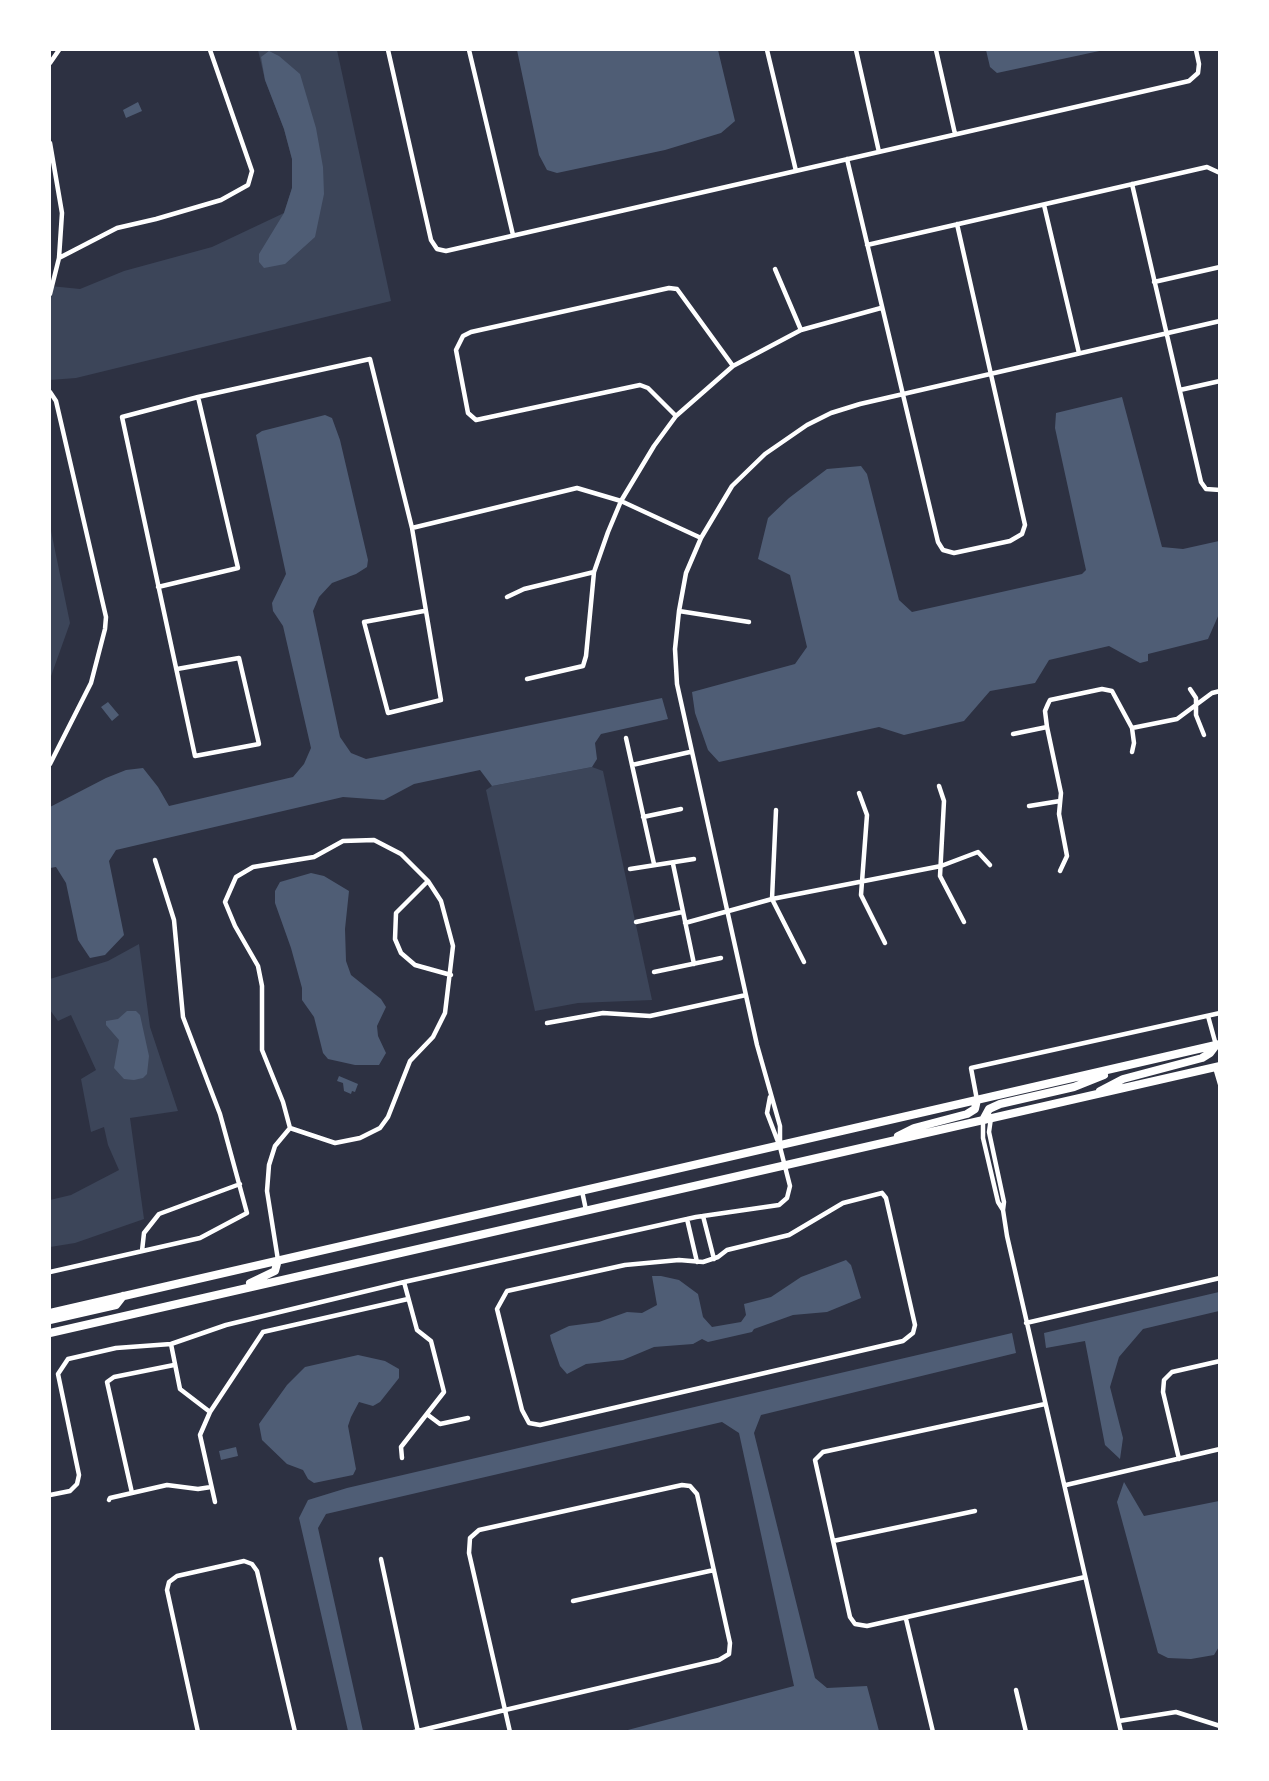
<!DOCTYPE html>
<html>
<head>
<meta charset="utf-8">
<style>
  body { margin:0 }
  #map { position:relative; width:1269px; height:1781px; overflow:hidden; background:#2d3142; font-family:Barlow,sans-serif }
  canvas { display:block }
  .frame { position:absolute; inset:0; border:51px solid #fff; pointer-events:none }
</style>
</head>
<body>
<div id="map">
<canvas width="1269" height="1781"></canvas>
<div class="frame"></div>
</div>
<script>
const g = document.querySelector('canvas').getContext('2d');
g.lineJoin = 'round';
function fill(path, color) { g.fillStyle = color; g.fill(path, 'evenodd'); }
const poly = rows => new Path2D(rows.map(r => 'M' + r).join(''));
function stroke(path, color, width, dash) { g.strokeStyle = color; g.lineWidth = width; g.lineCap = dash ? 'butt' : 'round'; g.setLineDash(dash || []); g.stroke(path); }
const green = poly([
  [258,50,337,50,391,301,76,378,50,380,50,286,80,289,124,271,212,247,284,213,292,188,292,159,284,129,265,80],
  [50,526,70,623,50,679],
  [592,767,603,771,652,1000,578,1003,535,1011,486,790,492,786],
  [139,944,150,1027,178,1111,130,1118,144,1219,75,1243,50,1247,50,1200,71,1195,119,1170,108,1145,104,1127,91,1132,81,1079,96,1070,71,1015,58,1021,50,1010,50,979,108,961]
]);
const water = poly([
  [517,50,718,50,735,121,721,133,665,150,557,173,547,170,539,155],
  [986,50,1104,50,997,73,990,67],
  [269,51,279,56,300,74,316,128,323,167,324,194,315,237,285,264,264,268,259,262,259,254,284,213,292,188,292,159,284,129,265,80,261,57],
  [138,102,142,111,126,118,123,110],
  [1122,397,1162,547,1183,549,1219,541,1219,614,1208,639,1148,654,1148,661,1140,663,1109,646,1049,660,1035,683,990,691,964,721,904,735,879,727,719,762,708,750,695,713,692,692,795,664,807,647,790,575,758,559,768,518,789,498,827,469,861,466,867,474,899,600,912,612,1082,574,1086,570,1055,428,1056,413],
  [325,415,332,418,340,440,368,560,367,567,356,574,332,583,319,597,313,611,340,737,351,753,366,759,662,698,668,719,601,734,595,743,597,759,592,767,492,786,480,770,414,784,384,800,343,797,116,850,109,861,124,935,105,955,90,958,78,940,66,883,56,867,50,868,50,807,106,778,126,770,143,768,158,787,169,806,293,777,304,764,311,748,283,626,273,611,272,603,286,574,256,435,262,431],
  [108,702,119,715,112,721,101,707],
  [311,873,324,876,349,891,345,929,346,961,351,975,381,999,386,1007,377,1026,378,1036,386,1053,379,1065,355,1065,328,1059,323,1053,314,1017,302,1000,302,988,291,948,275,903,275,891,280,882],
  [127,1011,136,1011,140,1015,149,1056,147,1074,143,1078,134,1080,124,1079,114,1068,119,1040,106,1025,106,1021,118,1019],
  [339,1076,358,1084,355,1092,352,1091,351,1094,344,1091,343,1083,337,1081],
  [846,1260,851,1265,861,1298,827,1312,793,1315,754,1329,752,1332,708,1342,702,1339,693,1344,654,1347,623,1360,586,1364,567,1374,560,1366,551,1340,550,1335,569,1326,599,1322,627,1312,642,1313,657,1305,652,1276,661,1276,679,1280,698,1294,703,1317,712,1327,741,1322,746,1315,744,1304,771,1297,801,1277],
  [1219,1292,1219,1311,1143,1329,1119,1357,1110,1387,1123,1438,1120,1459,1105,1445,1085,1341,1046,1348,1044,1333],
  [1012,1333,1016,1353,761,1415,754,1433,815,1678,827,1688,867,1686,879,1731,624,1731,794,1686,739,1433,722,1422,326,1514,318,1528,363,1731,348,1731,299,1518,308,1500,347,1488],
  [358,1355,385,1361,399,1369,399,1378,380,1402,373,1406,359,1402,351,1417,348,1426,356,1469,353,1475,314,1483,308,1479,303,1470,287,1464,262,1440,259,1424,287,1385,305,1367],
  [236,1447,238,1456,221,1460,219,1451],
  [1124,1482,1144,1516,1219,1501,1220,1645,1214,1655,1191,1659,1168,1658,1158,1653,1117,1502]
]);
const minor = poly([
  [388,50,431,240,437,249,446,251,1189,81,1198,73,1199,64,1196,50],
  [469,50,513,235],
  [767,50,796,171],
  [856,50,879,152],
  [936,50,955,134],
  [50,63,59,50],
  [50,143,62,213,59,258,50,294],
  [847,159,938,542,943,550,954,553,1010,541,1022,534,1025,525,957,224],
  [1132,184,1201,482,1206,489,1220,490],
  [1044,205,1079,353],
  [867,245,1207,167,1220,173],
  [59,258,117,228,156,219,221,200,248,185,252,171,210,50],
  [775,269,801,330],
  [1154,282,1220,267],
  [1180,390,1220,381],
  [50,392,56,401,106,617,105,629,91,683,50,764],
  [676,416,648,388,640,385,476,420,468,413,456,350,463,336,471,332,669,288,677,289,733,366],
  [412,528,577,488,621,501,701,538],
  [158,587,238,568,198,397],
  [507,597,524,589,594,572],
  [679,611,749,622],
  [177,669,239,658,259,744,195,756,122,417,198,397,370,359,412,528,441,700,388,713,364,622,424,611],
  [527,679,583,666,586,656,594,572,608,532,621,501,654,446,676,416,733,366,801,330,881,308],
  [1190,689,1196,698,1196,715,1204,735],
  [1132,728,1177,719,1212,693,1220,691],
  [1013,734,1047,727],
  [626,738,654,864],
  [632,765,690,752],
  [939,786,944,801,940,876,964,922],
  [859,793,867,815,861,895,885,943],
  [1029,806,1060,801],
  [776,810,772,899,804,962],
  [643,817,681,809],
  [673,864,694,964],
  [630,869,694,859],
  [1060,871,1067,856,1059,814,1061,793,1047,727,1045,711,1048,704,1050,700,1102,689,1112,691,1132,728,1134,743,1132,752],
  [428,881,396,913,395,939,401,953,415,965,451,975],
  [636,922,682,912],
  [685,923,772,899,941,866,978,852,990,865],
  [654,972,721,958],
  [1208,1016,1216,1045],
  [547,1023,603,1013,650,1016,746,995],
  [1215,1067,1220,1084],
  [977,1100,971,1068,1220,1013],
  [991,1118,989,1132,1004,1202,1003,1210,1007,1236,1121,1732],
  [983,1120,983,1138,998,1202,1003,1210],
  [780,1147,780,1126,757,1045,677,684,675,649,679,611,686,573,701,538,732,486,765,454,807,425,831,413,860,404,1220,321],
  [582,1191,586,1210],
  [882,1193,886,1198,915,1325,913,1333,903,1341,540,1425,529,1423,522,1410,497,1309,507,1291,625,1265,679,1260,703,1262,718,1257,727,1250,789,1235,843,1203,882,1193],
  [703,1216,714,1259],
  [687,1219,697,1262],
  [142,1251,144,1233,159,1214,240,1184],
  [278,1260,267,1191,269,1165,275,1146,290,1128,283,1102,262,1050,262,986,258,966,235,926,225,902,236,877,253,867,314,857,343,841,374,840,401,854,428,881,441,901,453,946,445,1013,433,1037,410,1061,388,1117,380,1128,360,1138,335,1143,290,1128],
  [50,1272,200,1238,247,1213,220,1114,183,1017,174,920,155,860],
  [1026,1323,1220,1278],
  [171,1344,180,1389,210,1412,200,1435,215,1502],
  [1045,1404,823,1452,815,1460,850,1617,855,1624,867,1626,1085,1577],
  [210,1412,263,1332,408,1299],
  [428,1415,440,1424,468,1418],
  [402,1458,401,1447,444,1392,431,1341,417,1330,404,1282],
  [1179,1459,1163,1392,1164,1380,1172,1372,1220,1361],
  [1066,1485,1220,1449],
  [132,1493,107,1382,114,1377,174,1365],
  [50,1495,70,1491,77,1484,79,1475,58,1374,68,1359,116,1348,171,1344,226,1325,404,1282,696,1217,779,1205,787,1198,790,1186,780,1147,767,1113,770,1097],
  [109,1500,110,1498,167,1485,198,1489,211,1487],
  [833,1541,975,1511],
  [381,1559,418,1732],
  [573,1601,714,1570],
  [906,1619,933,1732],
  [1016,1690,1026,1732],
  [1119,1721,1176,1712,1220,1726],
  [198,1732,167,1590,169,1582,177,1576,244,1561,252,1564,257,1571,295,1732],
  [414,1732,418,1731,505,1710,719,1660,729,1654,730,1643,697,1494,690,1486,682,1485,479,1530,470,1538,469,1553,505,1710,510,1732]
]);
const trunk = poly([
  [1100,1091,1123,1079,1202,1058,1210,1053,1216,1045],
  [983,1120,989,1109,1000,1104,1074,1087,1104,1075],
  [898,1136,914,1128,967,1114,975,1109,977,1100],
  [250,1283,275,1271,278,1260],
  [50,1313,1220,1044],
  [50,1320,116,1305,123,1296],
  [50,1333,1220,1066]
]);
fill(green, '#3c4559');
fill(water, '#4f5d75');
stroke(minor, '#fff', 4.5);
stroke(trunk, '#fff', 8);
</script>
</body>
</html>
